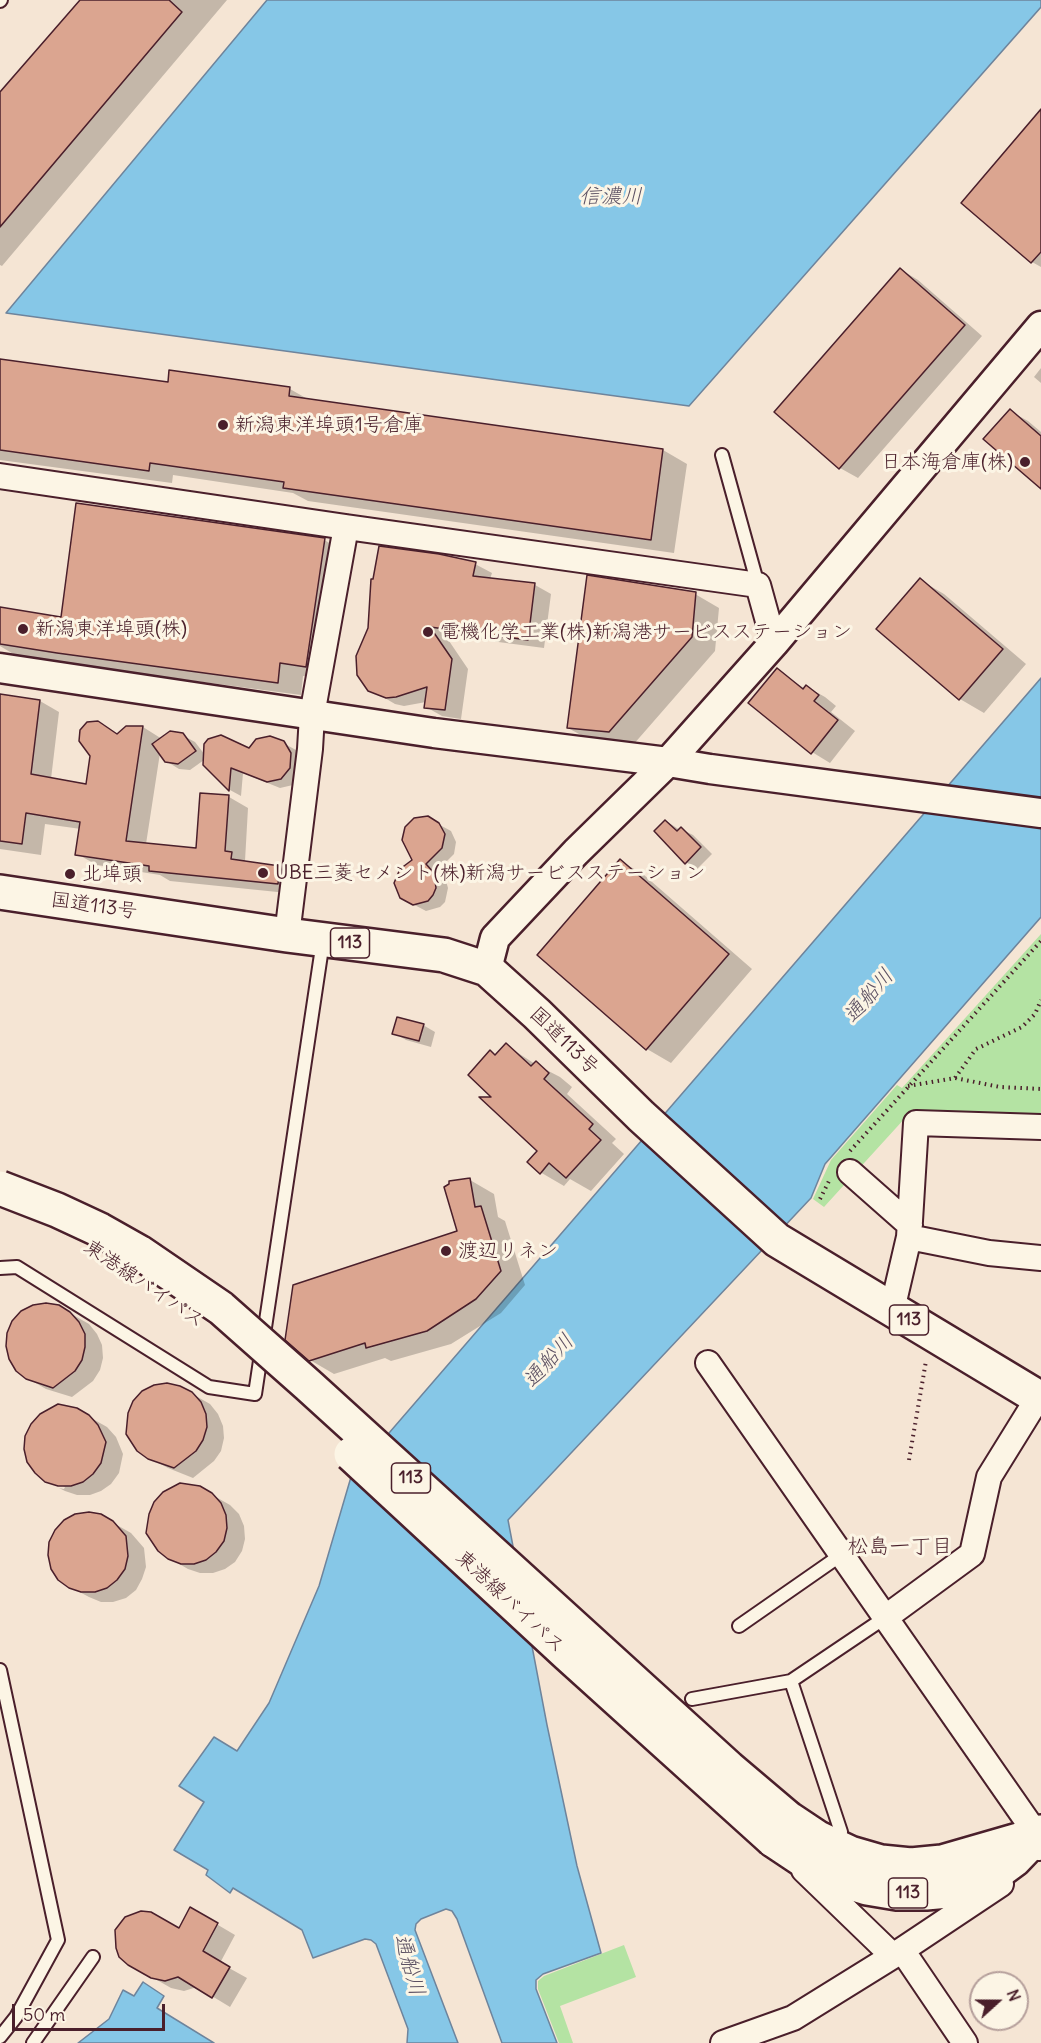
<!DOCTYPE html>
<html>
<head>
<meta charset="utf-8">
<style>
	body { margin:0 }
	#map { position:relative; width:1041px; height:2043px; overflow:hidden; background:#f5e5d4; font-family:Delius,sans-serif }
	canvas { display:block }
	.north { position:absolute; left:969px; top:1971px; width:60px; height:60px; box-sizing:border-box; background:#fcf5e5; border:2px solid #b59f9b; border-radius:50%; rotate:69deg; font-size:16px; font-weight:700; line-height:24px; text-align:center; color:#4a1f2b }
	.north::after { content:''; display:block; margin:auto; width:21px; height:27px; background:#4a1f2b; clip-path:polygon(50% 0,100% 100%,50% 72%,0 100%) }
	.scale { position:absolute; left:12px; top:2004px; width:153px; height:27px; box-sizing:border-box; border:3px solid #4a1f2b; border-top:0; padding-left:8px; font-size:18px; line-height:21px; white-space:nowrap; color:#4a1f2b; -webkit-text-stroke:4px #fcf5e5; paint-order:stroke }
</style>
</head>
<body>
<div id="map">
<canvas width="1041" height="2043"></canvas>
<div class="north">N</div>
<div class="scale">50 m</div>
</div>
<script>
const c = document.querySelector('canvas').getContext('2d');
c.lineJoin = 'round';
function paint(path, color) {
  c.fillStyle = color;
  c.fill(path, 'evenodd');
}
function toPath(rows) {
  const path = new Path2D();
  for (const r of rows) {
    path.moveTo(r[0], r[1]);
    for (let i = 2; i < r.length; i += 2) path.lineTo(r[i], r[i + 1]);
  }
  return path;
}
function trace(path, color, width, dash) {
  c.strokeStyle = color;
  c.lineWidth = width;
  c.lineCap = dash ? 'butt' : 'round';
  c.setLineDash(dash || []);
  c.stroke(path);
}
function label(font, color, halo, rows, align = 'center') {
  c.font = font + ' Delius,"Klee One",sans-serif';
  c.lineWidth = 6;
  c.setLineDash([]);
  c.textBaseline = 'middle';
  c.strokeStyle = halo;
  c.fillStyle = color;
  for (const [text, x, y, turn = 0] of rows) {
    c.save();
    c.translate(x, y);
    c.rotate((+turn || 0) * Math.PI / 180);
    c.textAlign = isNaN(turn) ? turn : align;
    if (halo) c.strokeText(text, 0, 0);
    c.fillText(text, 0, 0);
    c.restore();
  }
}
paint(toPath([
	[1041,934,1041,1118,919,1112,906,1117,824,1207,813,1199,831,1160,897,1085,902,1088],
	[624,1945,636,1977,560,2006,573,2043,559,2043,538,1989,538,1981,544,1976]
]), '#b4e3a3');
const water = toPath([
	[267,0,1041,0,1041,7,689,406,6,313,267,0],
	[1041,678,1041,917,825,1164,811,1198,508,1520,547,1725,577,1866,601,1953,543,1974,536,1980,536,1989,557,2043,502,2043,457,1919,452,1911,446,1909,421,1919,416,1924,415,1930,458,2043,407,2043,408,2029,376,1944,371,1940,365,1939,313,1958,302,1930,233,1888,230,1893,206,1875,208,1870,174,1850,204,1802,179,1786,214,1737,237,1751,269,1703,319,1586,351,1477,1041,678],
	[143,1982,164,1996,157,2008,214,2043,78,2043,109,2019,123,1990,134,1996,143,1982]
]);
paint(water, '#86c7e7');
trace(water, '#6e849c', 1.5);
paint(toPath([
	[83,0,227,0,2,266,0,265,0,94],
	[1041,111,1041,267,1032,262,963,202],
	[900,269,918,280,982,336,858,478,840,468],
	[0,360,169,383,171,372,290,389,311,401,663,450,687,464,674,553,308,501,293,493,173,475,172,483,0,460],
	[1041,368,1041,383,1034,377],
	[1010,411,1028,421,1041,432,1041,482],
	[324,540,348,553,330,679,303,676,301,695,82,666,15,655,0,646,0,609,63,618],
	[475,564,492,573,490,579,535,585,551,594,544,648,445,635,468,669,461,719,442,716,426,707,426,702,404,706,395,704,378,694],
	[920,580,944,594,1026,664,984,713,960,699,878,629],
	[695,594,719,608,715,651,633,745,592,741,568,728],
	[777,670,805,689,807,687,825,697,836,706,831,712,855,731,830,763,812,752],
	[0,696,40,701,59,712,51,779,87,786,98,723,119,735,143,727,162,739,182,735,195,742,205,755,249,750,283,743,296,750,303,761,302,775,293,785,280,788,243,773,241,796,230,790,204,765,204,760,190,770,179,769,166,761,160,753,146,844,197,850,229,797,248,808,245,861,279,867,299,878,297,894,170,881,160,875,97,865,77,854,81,829,45,824,41,855,0,849],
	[666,821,680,830,681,829,693,835,712,854,697,869,686,862],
	[438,824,451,831,456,842,454,854,437,871,446,881,448,888,445,902,440,907,426,911,407,901,414,861],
	[621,861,644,875,752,969,671,1063,647,1049],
	[423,1025,435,1032,431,1047,406,1040,394,1033],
	[506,1045,535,1064,560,1077,572,1087,567,1094,616,1139,612,1143,624,1154,591,1191,570,1179,564,1186,540,1172,539,1151,495,1098,491,1052,496,1056],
	[470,1180,494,1194,498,1217,505,1221,525,1285,501,1313,451,1344,391,1361,385,1358,334,1374,310,1360,459,1232],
	[59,1307,89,1324,97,1334,102,1345,103,1358,100,1370,93,1381,72,1397,46,1389,27,1378],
	[180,1387,210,1404,218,1414,223,1426,224,1438,221,1451,214,1461,193,1478,168,1468,149,1458],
	[77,1410,107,1427,116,1437,123,1454,119,1473,111,1484,101,1491,90,1495,77,1495,65,1491,59,1488,64,1489,65,1487,49,1481],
	[200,1488,230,1505,239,1514,244,1526,245,1539,242,1551,235,1562,225,1569,213,1573,200,1573,188,1569,169,1558],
	[101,1516,131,1533,144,1548,146,1567,142,1579,136,1590,126,1598,113,1602,101,1602,89,1597,70,1587],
	[191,1909,235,1935,220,1963,247,1978,230,2007,197,1987,184,1991,171,1988,129,1964,179,1930]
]), '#0003');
const building = toPath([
	[80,0,169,0,182,12,0,227,0,92,80,0],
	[1041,109,1041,252,1031,263,961,203,1041,109],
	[900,268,965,325,839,469,774,412,900,268],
	[0,359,168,382,169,370,290,387,289,396,663,449,651,540,283,488,284,482,150,463,149,471,0,450,0,359],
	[1010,409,1041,436,1041,489,983,439,1010,409],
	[76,503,325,538,306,667,280,663,278,683,57,653,0,644,0,607,61,617,76,503],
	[379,546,439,554,476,562,473,576,535,583,528,640,430,627,452,659,445,710,424,708,427,687,396,697,386,698,368,691,357,675,356,656,368,628,371,579,373,579,379,546],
	[587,575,696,592,692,637,609,732,567,728,587,575],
	[920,578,1003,649,959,700,876,629,920,578],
	[777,668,803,689,806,685,819,695,814,701,838,720,811,754,748,703,777,668],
	[0,694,40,700,31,774,86,784,90,756,79,741,80,730,87,722,98,721,117,734,126,726,143,726,126,841,196,848,200,793,229,795,225,851,232,852,231,859,280,866,278,884,149,871,149,866,75,855,80,822,26,813,22,844,0,841,0,694],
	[170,731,183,733,196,751,178,764,165,762,152,744,170,731],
	[221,735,249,748,256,739,270,736,284,741,291,753,290,768,281,779,267,782,231,768,229,791,203,765,204,744,208,739,221,735],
	[428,816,439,823,445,834,442,848,426,864,434,873,436,888,433,895,428,901,413,905,400,898,394,883,400,869,412,860,402,840,405,827,414,818,428,816],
	[665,820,677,831,681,827,701,847,685,864,654,831,665,820],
	[620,859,729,954,646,1050,537,955,620,859],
	[397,1017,424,1024,419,1041,392,1034,397,1017],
	[506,1043,531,1066,536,1061,549,1073,544,1079,593,1124,589,1129,601,1140,566,1178,549,1163,540,1174,527,1162,537,1151,479,1097,491,1097,468,1075,490,1050,495,1055,506,1043],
	[470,1178,475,1207,481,1206,501,1271,476,1299,427,1331,366,1348,365,1343,309,1361,285,1340,293,1285,457,1231,444,1187,449,1184,449,1181,470,1178],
	[46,1303,59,1305,70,1312,79,1322,85,1334,85,1347,82,1360,75,1371,53,1388,26,1379,16,1371,9,1359,6,1346,7,1333,12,1321,21,1311,33,1305,46,1303],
	[167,1383,180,1386,192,1392,201,1402,206,1414,207,1427,203,1440,196,1451,174,1468,148,1459,137,1451,126,1434,128,1413,133,1401,142,1391,154,1385,167,1383],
	[58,1404,77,1408,89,1415,98,1425,106,1442,101,1463,93,1474,83,1482,71,1486,58,1486,45,1482,35,1473,27,1462,24,1449,25,1436,31,1424,40,1414,58,1404],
	[180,1483,200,1486,212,1493,221,1503,226,1515,227,1528,224,1541,216,1552,206,1560,194,1564,181,1564,168,1559,158,1551,146,1533,149,1514,154,1502,163,1492,180,1483],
	[89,1512,101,1514,113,1521,126,1536,128,1556,125,1569,117,1580,107,1588,95,1592,81,1592,69,1588,58,1580,51,1569,48,1555,49,1542,55,1530,64,1520,75,1514,89,1512],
	[190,1907,218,1923,203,1951,230,1967,212,1998,178,1977,165,1981,151,1978,128,1965,119,1957,116,1948,115,1930,125,1917,141,1911,151,1912,179,1928,190,1907]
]);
paint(building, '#dba590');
trace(building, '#4a1f2b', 1.5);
const service = toPath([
	[0,1,1,0],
	[722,455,758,585],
	[0,1268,17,1267,209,1387,255,1394,323,941],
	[739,1626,841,1555],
	[0,1670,58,1940,16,2017,0,2037],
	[692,1699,791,1681],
	[841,1832,791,1681,886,1617],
	[33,2043,93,1957]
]);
const minor = toPath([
	[0,476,346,527,758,585,774,643],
	[287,935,310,749,312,715,346,527],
	[850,1172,910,1225],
	[909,1237,989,1253,1041,1258],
	[892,1310,909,1237,916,1123,1041,1127],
	[708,1363,1037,1835,1038,1848],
	[886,1617,972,1554,989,1477,1041,1393],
	[804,1870,893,1956],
	[902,1950,965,2043],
	[723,2043,793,2018,893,1956,1001,1884]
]);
const tertiary = toPath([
	[0,668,434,733,668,762,710,769,1041,813],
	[487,969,495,938,576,852,668,762,774,643,1041,326]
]);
const trunk = toPath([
	[0,892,287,935,444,955,487,969,537,1014,641,1116,777,1240,1041,1399],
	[788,1818,818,1838,850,1853,881,1862,911,1865,942,1862,1032,1836],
	[773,1840,803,1860,835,1878,867,1888,897,1893,926,1893,948,1891,971,1885,995,1874,1014,1860,1041,1832]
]);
trace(service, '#4a1f2b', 16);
trace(minor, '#4a1f2b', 28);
trace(tertiary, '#4a1f2b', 33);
trace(trunk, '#4a1f2b', 38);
trace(toPath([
	[955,1078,976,1049,1022,1027,1035,1014,1041,1000],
	[908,1086,955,1078,1000,1087,1041,1089],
	[850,1151,1041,941],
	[820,1199,830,1179],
	[909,1460,926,1361]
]), '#4a1f2b', 4, [1.5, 4.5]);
trace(service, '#fcf5e5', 12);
trace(minor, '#fcf5e5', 24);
trace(tertiary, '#fcf5e5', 28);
trace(trunk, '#fcf5e5', 33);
const trunkBridge = toPath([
	[0,1188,57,1210,100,1230,139,1252,221,1308,308,1385,729,1768,788,1818],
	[351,1454,567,1654,773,1840]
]);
trace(trunkBridge, '#4a1f2b', 38, []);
trace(trunkBridge, '#fcf5e5', 33);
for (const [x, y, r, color] of [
	[223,425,6,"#4a1f2b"],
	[1025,462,6,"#4a1f2b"],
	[23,629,6,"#4a1f2b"],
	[428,632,6,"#4a1f2b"],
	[263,873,6,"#4a1f2b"],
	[70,874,6,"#4a1f2b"],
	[446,1251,6,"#4a1f2b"]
]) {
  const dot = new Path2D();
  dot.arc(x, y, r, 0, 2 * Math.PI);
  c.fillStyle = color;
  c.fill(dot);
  trace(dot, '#fcf5e5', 2);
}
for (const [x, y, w] of [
	[350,943,39],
	[909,1320,39],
	[411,1478,39],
	[908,1893,39]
]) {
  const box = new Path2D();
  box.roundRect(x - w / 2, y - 15, w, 30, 4.5);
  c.fillStyle = '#fcf5e5';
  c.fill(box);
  trace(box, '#4a1f2b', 1.5);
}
label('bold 18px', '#4a1f2b', null, [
	["113",350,943],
	["113",909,1320],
	["113",411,1478],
	["113",908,1893]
]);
label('20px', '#4a1f2b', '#fcf5e5', [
	["新潟東洋埠頭1号倉庫",235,425],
	["日本海倉庫(株)",1013,462,"right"],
	["新潟東洋埠頭(株)",35,629],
	["電機化学工業(株)新潟港サービスステーション",440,632],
	["UBE三菱セメント(株)新潟サービスステーション",275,873],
	["北埠頭",82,874],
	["渡辺リネン",458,1251]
], 'left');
label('20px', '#4a1f2b', '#fcf5e5', [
	["国道113号",94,906,8],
	["国道113号",564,1041,44],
	["東港線バイパス",144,1284,34],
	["東港線バイパス",510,1602,43]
]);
label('italic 21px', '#5c5163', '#fcf5e5', [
	["信濃川",611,197],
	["通船川",869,996,-49],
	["通船川",549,1361,-48],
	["通船川",409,1965,75]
]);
label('21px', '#4a1f2b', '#fcf5e5', [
	["松島一丁目",900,1547]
]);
</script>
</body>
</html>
